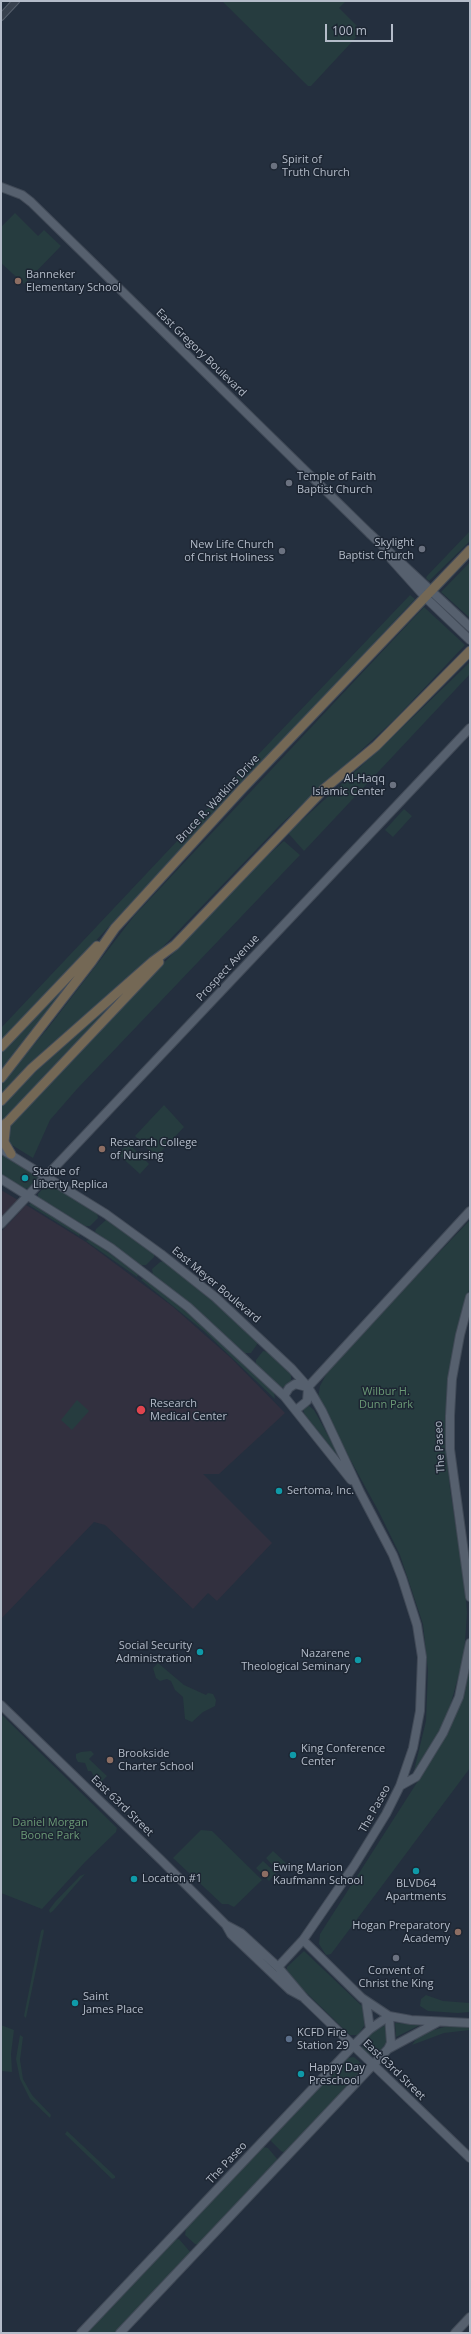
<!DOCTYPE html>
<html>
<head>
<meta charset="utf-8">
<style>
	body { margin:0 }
	#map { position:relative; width:471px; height:2334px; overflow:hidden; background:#242f3e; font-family:"Open Sans",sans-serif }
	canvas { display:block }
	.frame { position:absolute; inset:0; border:2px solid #b4bcc9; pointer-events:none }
	.scale { position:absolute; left:325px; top:24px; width:68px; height:18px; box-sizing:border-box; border:2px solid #b4bcc9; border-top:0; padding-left:5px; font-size:12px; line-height:14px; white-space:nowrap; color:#b4bcc9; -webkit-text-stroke:3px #1d2633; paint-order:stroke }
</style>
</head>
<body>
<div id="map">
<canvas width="471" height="2334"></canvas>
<div class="frame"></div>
<div class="scale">100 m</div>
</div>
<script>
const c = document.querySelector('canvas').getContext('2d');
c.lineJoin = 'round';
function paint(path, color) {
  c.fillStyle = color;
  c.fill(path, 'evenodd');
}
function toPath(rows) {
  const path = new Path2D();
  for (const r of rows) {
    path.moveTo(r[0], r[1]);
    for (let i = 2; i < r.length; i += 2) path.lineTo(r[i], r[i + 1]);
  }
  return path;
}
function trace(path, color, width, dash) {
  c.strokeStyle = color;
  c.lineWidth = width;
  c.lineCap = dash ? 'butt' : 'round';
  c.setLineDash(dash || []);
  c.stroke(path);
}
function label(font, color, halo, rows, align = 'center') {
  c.font = font + ' "Open Sans",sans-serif';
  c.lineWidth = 3;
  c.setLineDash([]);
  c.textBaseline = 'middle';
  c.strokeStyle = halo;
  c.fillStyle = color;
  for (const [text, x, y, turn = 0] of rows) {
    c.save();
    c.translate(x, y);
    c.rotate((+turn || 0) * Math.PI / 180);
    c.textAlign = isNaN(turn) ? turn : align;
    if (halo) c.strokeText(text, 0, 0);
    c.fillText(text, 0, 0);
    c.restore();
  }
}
paint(toPath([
	[1,1190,18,1200,1,1218],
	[26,1205,86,1242,172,1306,231,1358,285,1413,219,1474,203,1474,272,1543,217,1601,208,1593,193,1609,105,1525,94,1522,1,1619,1,1232]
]), '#32303f');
paint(toPath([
	[222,1,346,1,339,8,362,31,311,86,308,86],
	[15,213,38,236,44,230,61,246,24,284,1,263,1,227],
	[470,531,470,541,429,581,426,578,427,576],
	[470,562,470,618,441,592],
	[410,595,415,599,259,766,239,784,235,783,234,780],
	[424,607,465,645,394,720,280,825,157,953,51,1045,1,1093,1,1084,48,1028,134,916],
	[470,662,470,674,304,851,288,833,382,747],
	[228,787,231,787,234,793,1,1042,1,1028],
	[404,809,412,816,393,837,385,830],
	[284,841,300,855,77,1089,50,1120,33,1158,7,1142,10,1125,259,863],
	[87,962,13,1056,1,1070,1,1051],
	[123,994,1,1125,1,1105,71,1038],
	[164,1105,184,1127,156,1157,135,1136],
	[128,1143,149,1164,140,1174,118,1154],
	[1,1153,37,1176,37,1180,30,1188,24,1189,1,1175],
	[51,1184,97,1213,98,1218,90,1226,85,1226,38,1197,38,1194,46,1185],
	[31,1203,33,1203,81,1233,79,1236,29,1205],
	[107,1219,154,1253,154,1257,146,1265,140,1265,95,1232,96,1229],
	[470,1220,470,1287,464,1305,447,1383,446,1444,450,1489,465,1586,467,1613,464,1656,449,1710,436,1738,413,1775,426,1721,428,1671,423,1624,400,1555,379,1512,321,1406,318,1398,320,1386,330,1367],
	[90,1239,138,1274,137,1277,86,1241],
	[164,1261,238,1322,258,1343,251,1353,245,1353,153,1274,152,1269,160,1262],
	[144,1278,203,1325,260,1378,274,1392,275,1399,205,1332,141,1280],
	[263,1351,269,1352,291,1375,291,1382,286,1387,280,1388,256,1364,256,1360],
	[77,1400,89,1411,72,1430,61,1420],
	[308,1405,314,1410,339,1455,338,1456,305,1416,303,1409],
	[158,1663,184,1685,206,1695,208,1693,213,1694,216,1700,215,1706,203,1712,192,1722,185,1719,183,1697,175,1690,171,1681,167,1679,160,1681,156,1678,153,1668],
	[470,1668,470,1768,331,1954,326,1955,319,1944,320,1934,441,1745,462,1699],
	[1,1714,117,1828,116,1832,85,1862,42,1909,1,1893],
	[91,1751,94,1754,89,1759,107,1776,101,1782,96,1780,91,1771,88,1771,85,1763,78,1762,76,1758,76,1754,81,1752],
	[201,1830,212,1831,262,1880,234,1907,228,1904,222,1904,173,1858],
	[273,1851,286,1863,278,1871,266,1858],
	[263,1861,276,1873,269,1881,256,1868],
	[85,1874,53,1911,50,1913,49,1910,55,1902,80,1876],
	[43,1929,44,1931,26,2018,24,2016,41,1931],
	[304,1951,363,2007,366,2023,358,2035,350,2035,287,1974,287,1967],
	[426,1995,443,2001,470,2003,470,2012,458,2013,428,2011,420,2006,421,1999],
	[395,2023,418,2024,420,2025,396,2037],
	[1,2025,14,2030,11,2054,12,2072,1,2071],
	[470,2025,470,2030,444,2033,412,2045,419,2035,430,2031,448,2026],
	[384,2026,386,2026,386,2043,376,2056,372,2056,362,2048,362,2044,373,2032],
	[20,2035,23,2037,20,2060,23,2079,32,2095,51,2115,50,2118,30,2099,20,2079,16,2059],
	[354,2057,362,2064,359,2075,285,2153,281,2151,271,2141,272,2137,347,2058],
	[67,2131,115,2176,115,2178,112,2179,65,2134],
	[263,2147,268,2148,278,2160,199,2245,195,2244,185,2235,186,2228],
	[179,2239,191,2253,116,2333,87,2333,174,2240]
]), '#263c3f');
const minor = toPath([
	[1,17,16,1]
]);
const major = toPath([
	[1,187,22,195,31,202,369,533,470,627],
	[391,559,426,598,470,640],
	[1,1149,106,1214,161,1254,215,1297,292,1369,308,1387,322,1411,360,1492,393,1555,402,1578,417,1625,422,1657,420,1711,413,1748,400,1786,386,1814,354,1866,303,1940,278,1967],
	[1,1179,111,1248,188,1307,284,1396,351,1480],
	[1,1224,470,728],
	[470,1297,460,1335,452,1379,450,1416,450,1449,470,1597],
	[308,1387,470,1211],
	[284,1396,289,1388,295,1384,307,1387],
	[296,1410,307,1401,308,1388],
	[1,1705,161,1860,226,1925,231,1934,290,1990,303,1997],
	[400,1786,416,1777,443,1733,459,1697,470,1643],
	[226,1925,241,1933,278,1967,305,1999,470,2158],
	[303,1940,362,1998,389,2016,411,2020,470,2023],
	[366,2001,370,2029],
	[388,2049,438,2022],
	[81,2333,353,2046,370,2029,389,2016],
	[120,2333,388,2049,391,2043,389,2016],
	[455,2333,470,2317]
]);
const highway = toPath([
	[1,1047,97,946],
	[1,1078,92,961,115,928,241,790,470,550],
	[1,1101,32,1068,152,962,175,945,324,789,376,746,470,651],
	[6,1123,4,1142,11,1154],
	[1,1129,159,962]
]);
trace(minor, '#565f6c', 8);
trace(major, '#414a57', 10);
trace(highway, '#434c59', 11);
trace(minor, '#38414e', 6);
trace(major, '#56606e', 8);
trace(highway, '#746855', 9);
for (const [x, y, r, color] of [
	[274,166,4,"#6b7280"],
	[18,281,4,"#8d6e63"],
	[289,483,4,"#6b7280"],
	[422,549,4,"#6b7280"],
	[282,551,4,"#6b7280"],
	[393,785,4,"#6b7280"],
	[102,1149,4,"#8d6e63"],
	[25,1178,4,"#0f9aa8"],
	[141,1410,5,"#e0444e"],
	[279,1491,4,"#0f9aa8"],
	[200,1652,4,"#0f9aa8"],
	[358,1660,4,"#0f9aa8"],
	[293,1755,4,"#0f9aa8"],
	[110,1760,4,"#8d6e63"],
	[416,1871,4,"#0f9aa8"],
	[265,1874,4,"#8d6e63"],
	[134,1879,4,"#0f9aa8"],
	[458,1932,4,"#8d6e63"],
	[396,1958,4,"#6b7280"],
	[75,2003,4,"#0f9aa8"],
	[289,2039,4,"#5c6f8a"],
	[301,2074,4,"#0f9aa8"]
]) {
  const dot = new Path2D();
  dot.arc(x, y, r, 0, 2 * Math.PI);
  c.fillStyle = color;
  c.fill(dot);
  trace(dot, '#1d2633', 1.5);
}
label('11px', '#b4bcc9', '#1d2633', [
	["Spirit of",282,160],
	["Truth Church",282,173],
	["Banneker",26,275],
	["Elementary School",26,288],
	["Temple of Faith",297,477],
	["Baptist Church",297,490],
	["Skylight",414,543,"right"],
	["Baptist Church",414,556,"right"],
	["New Life Church",274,545,"right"],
	["of Christ Holiness",274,558,"right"],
	["Al-Haqq",385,779,"right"],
	["Islamic Center",385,792,"right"],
	["Research College",110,1143],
	["of Nursing",110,1156],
	["Statue of",33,1172],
	["Liberty Replica",33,1185],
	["Research",150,1404],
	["Medical Center",150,1417],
	["Sertoma, Inc.",287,1491],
	["Social Security",192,1646,"right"],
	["Administration",192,1659,"right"],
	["Nazarene",350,1654,"right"],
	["Theological Seminary",350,1667,"right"],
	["King Conference",301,1749],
	["Center",301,1762],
	["Brookside",118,1754],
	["Charter School",118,1767],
	["Ewing Marion",273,1868],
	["Kaufmann School",273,1881],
	["Location #1",142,1879],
	["BLVD64",416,1884,"center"],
	["Apartments",416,1897,"center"],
	["Hogan Preparatory",450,1926,"right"],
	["Academy",450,1939,"right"],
	["Convent of",396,1971,"center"],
	["Christ the King",396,1984,"center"],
	["Saint",83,1997],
	["James Place",83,2010],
	["KCFD Fire",297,2033],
	["Station 29",297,2046],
	["Happy Day",309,2068],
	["Preschool",309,2081]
], 'left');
label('11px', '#b4bcc9', '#1d2633', [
	["East Gregory Boulevard",201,353,44],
	["Bruce R. Watkins Drive",218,799,-47],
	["Prospect Avenue",228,968,-47],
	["East Meyer Boulevard",216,1285,40],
	["The Paseo",440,1447,-93],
	["East 63rd Street",122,1806,44],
	["The Paseo",375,1809,-61],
	["East 63rd Street",394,2070,44],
	["The Paseo",227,2163,-47]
]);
label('11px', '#6b9a76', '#1d2633', [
	["Wilbur H.",386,1392],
	["Dunn Park",386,1405],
	["Daniel Morgan",50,1823],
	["Boone Park",50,1836]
]);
</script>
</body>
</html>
